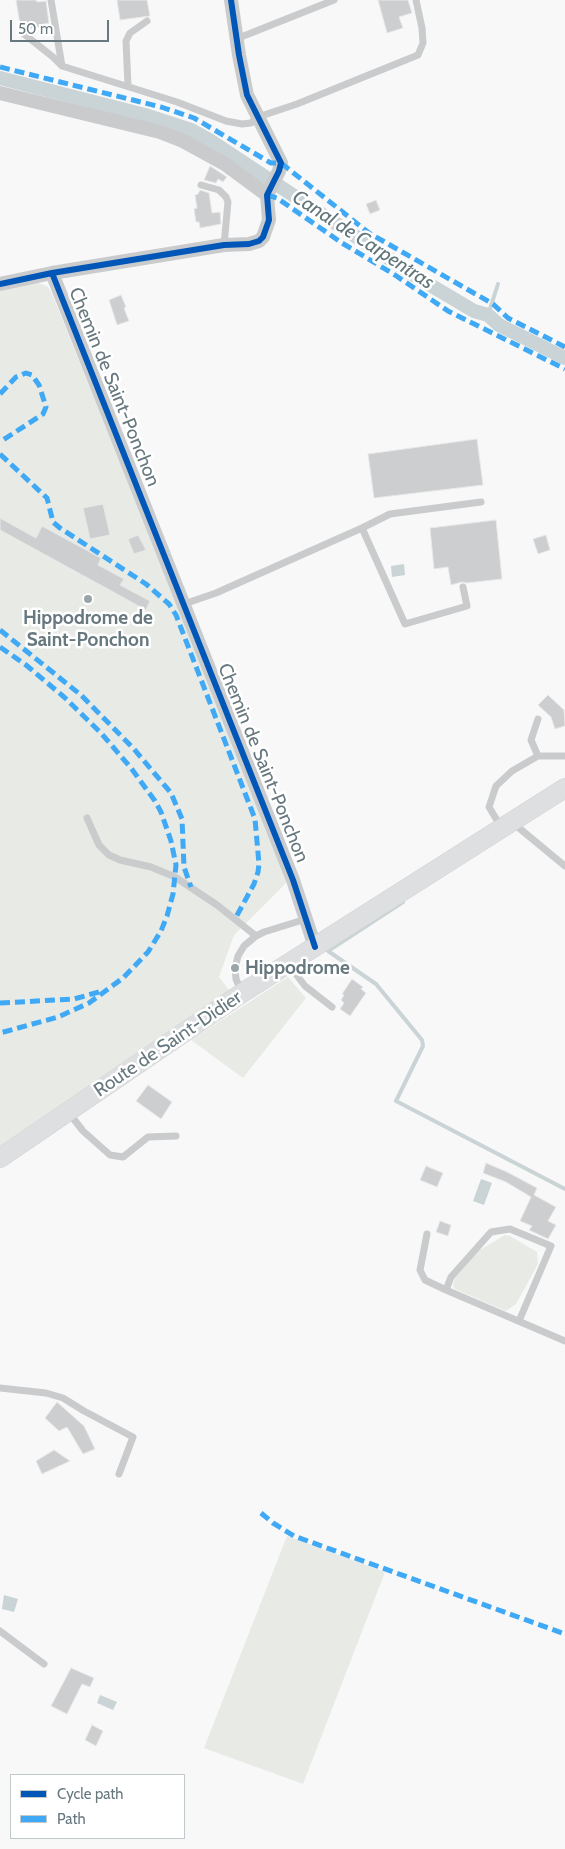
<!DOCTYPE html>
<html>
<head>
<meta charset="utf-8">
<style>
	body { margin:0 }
	#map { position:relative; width:565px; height:1849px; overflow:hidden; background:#f8f8f8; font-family:Cabin,sans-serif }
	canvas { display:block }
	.legend { position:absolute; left:10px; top:1774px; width:175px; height:65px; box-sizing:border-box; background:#fff; border:1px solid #c2c9cc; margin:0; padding:6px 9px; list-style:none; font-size:15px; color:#67787f }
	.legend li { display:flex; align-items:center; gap:10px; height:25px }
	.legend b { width:25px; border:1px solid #c2c9cc }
	.scale { position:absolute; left:10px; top:20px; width:99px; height:22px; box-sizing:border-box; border:2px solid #67787f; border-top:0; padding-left:6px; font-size:15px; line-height:18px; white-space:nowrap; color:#67787f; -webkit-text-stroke:4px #fff; paint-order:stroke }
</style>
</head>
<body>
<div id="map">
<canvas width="565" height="1849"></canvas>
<ul class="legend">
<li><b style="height:6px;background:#0057b8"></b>Cycle path</li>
<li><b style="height:6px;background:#3fa9f5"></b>Path</li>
</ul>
<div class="scale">50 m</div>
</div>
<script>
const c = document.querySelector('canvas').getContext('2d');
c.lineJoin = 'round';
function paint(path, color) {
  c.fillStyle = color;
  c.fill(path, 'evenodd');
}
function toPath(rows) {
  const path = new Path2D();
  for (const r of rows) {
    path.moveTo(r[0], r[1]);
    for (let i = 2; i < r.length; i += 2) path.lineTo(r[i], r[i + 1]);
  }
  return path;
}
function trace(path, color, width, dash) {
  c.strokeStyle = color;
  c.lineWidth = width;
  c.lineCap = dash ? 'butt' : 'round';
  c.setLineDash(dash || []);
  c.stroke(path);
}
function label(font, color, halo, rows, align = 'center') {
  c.font = font + ' Cabin,sans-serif';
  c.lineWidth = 5;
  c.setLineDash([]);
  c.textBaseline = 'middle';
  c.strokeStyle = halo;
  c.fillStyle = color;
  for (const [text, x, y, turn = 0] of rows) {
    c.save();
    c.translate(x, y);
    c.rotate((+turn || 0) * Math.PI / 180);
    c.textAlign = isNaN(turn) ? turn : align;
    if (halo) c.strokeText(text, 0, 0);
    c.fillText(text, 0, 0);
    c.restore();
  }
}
paint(toPath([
	[31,281,39,283,48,287,52,294,289,880,234,935,219,977,229,990,0,1147,0,291],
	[288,977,306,998,243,1078,191,1040],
	[505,1235,510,1236,537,1252,538,1264,516,1304,506,1311,455,1289,453,1286,455,1278,478,1251],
	[287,1536,385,1572,303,1784,204,1748]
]), '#e8eae6');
paint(toPath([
	[404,564,405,575,392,577,391,566],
	[481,1179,492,1183,484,1205,473,1201],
	[4,1595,18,1599,14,1612,2,1609],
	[100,1695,117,1702,113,1710,97,1703]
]), '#cad3d5');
trace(toPath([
	[488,315,498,284],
	[403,902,328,951,376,984,422,1040,423,1046,396,1101,565,1189]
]), '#cad3d5', 4);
trace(toPath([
	[0,78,145,115,191,130,211,141,420,279,474,311,488,315,499,325,565,358]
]), '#cad3d5', 14);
const building = toPath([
	[16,0,36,0,37,2,46,1,49,23,39,25,40,27,21,30,16,0],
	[117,0,147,0,150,16,120,20,117,0],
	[378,0,408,0,412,13,399,17,403,28,387,33,378,0],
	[210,166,227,177,223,182,218,179,216,183,204,180,210,166],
	[200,190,209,193,212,213,220,212,221,224,200,228,199,222,196,222,194,209,197,208,195,195,198,194,200,190],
	[376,200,380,210,370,214,366,204,376,200],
	[121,295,126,307,124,308,129,321,117,325,109,300,121,295],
	[477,439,483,485,374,498,368,454,477,439],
	[103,504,110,535,90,539,83,508,103,504],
	[0,518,36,538,42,526,101,558,98,565,124,579,120,585,150,601,146,610,0,530,0,518],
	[496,520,502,579,467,583,462,582,451,585,448,567,434,569,430,528,496,520],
	[138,535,146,550,134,554,128,539,138,535],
	[546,535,550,550,538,554,533,539,546,535],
	[548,695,564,710,565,726,555,729,551,717,538,705,548,695],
	[352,979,363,987,361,989,366,993,350,1016,340,1009,344,1003,341,1000,344,995,342,994,352,979],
	[148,1085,172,1102,161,1119,136,1101,148,1085],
	[486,1163,507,1172,537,1188,534,1195,556,1207,548,1221,556,1225,548,1239,529,1230,532,1226,520,1221,531,1197,506,1182,483,1173,486,1163],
	[426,1166,443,1173,437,1187,420,1180,426,1166],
	[440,1221,451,1225,448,1236,436,1232,440,1221],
	[57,1402,84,1426,95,1449,83,1454,67,1427,59,1431,45,1418,57,1402],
	[54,1450,70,1461,42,1474,36,1461,54,1450],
	[71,1668,94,1678,90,1687,82,1684,67,1714,51,1706,71,1668],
	[92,1725,103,1731,96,1746,85,1740,92,1725]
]);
paint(building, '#cdcecf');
trace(building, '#e8e8e8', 1);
const secondary = toPath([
	[0,1158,242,993,565,788]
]);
trace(secondary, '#d3d4d5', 20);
trace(toPath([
	[51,0,62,66],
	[24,34,53,57,62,66,177,102,226,121,242,124,251,123,258,117,297,104,418,55,423,43,422,28,416,0],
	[236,39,334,0],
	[128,86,126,41,130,33,147,21],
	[201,185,219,190,226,197,228,202,224,245],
	[362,528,405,624,467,606,463,587],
	[184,604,216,593,362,528,390,514,481,502],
	[538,756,565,756],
	[87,818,99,845,109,855,120,860,151,867,175,877,217,905,256,936],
	[513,823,565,866],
	[501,827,489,807,496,786,512,771,538,756,531,740,538,719],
	[289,965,305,986,332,1007],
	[242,993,236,979,235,968,238,956,244,946,256,936,264,932,306,919],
	[69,1113,83,1131,110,1155,123,1157,148,1137,176,1136],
	[427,1234,420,1270,425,1280,446,1290],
	[519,1321,551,1246,510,1229,491,1232,451,1277,446,1290,565,1341],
	[0,1388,46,1393,63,1398,84,1411,133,1437,119,1474],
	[0,1631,44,1664]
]), '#c9cbcc', 7);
trace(toPath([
	[0,93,160,132,183,141,225,164,267,195],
	[52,273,293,880,315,947],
	[0,284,52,273,224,245,249,244,259,241,263,237,269,220,267,195,279,171,281,163,247,95,239,55,231,0]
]), '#c9cbcc', 14);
trace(secondary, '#dedfe0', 19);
trace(toPath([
	[0,67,161,107,194,118,271,163,281,163,369,233,493,304,508,318,565,347],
	[267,195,277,198,342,243,395,275,448,311,565,369],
	[0,394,16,377,26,373,32,375,39,385,46,407,43,414,0,442],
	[0,454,47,498,53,522,60,528,146,584,169,604,176,615,255,819,259,864,258,872,254,884,235,919],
	[0,630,81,695,134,749,171,793,182,819,184,867,191,887],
	[0,647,26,665,64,697,101,733,131,768,155,801,161,812,171,841,176,865,173,894,167,916,161,931,148,952,123,978,89,1003,58,1017,0,1033],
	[0,1003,74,999,99,992],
	[261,1513,273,1523,294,1536,565,1634]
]), '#3fa9f5', 5, [10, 5]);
trace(toPath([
	[52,273,293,880,315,947],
	[0,284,52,273,224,245,249,244,259,241,263,237,269,220,267,195,279,171,281,163,247,95,239,55,231,0]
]), '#0057b8', 6);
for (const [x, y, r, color] of [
	[88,599,5,"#9aa5a9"],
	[235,968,5,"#9aa5a9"]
]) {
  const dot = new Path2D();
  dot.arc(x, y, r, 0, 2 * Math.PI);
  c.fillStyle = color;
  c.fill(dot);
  trace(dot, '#fff', 2);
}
label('19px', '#67787f', '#fff', [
	["Chemin de Saint-Ponchon",114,387,68],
	["Chemin de Saint-Ponchon",263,763,68],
	["Route de Saint-Didier",168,1044,-34]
]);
label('bold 19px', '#67787f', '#fff', [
	["Hippodrome de",88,618],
	["Saint-Ponchon",88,640],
	["Hippodrome",245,968,"left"]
]);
label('italic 20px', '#627679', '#fff', [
	["Canal de Carpentras",363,240,33]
]);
</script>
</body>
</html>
